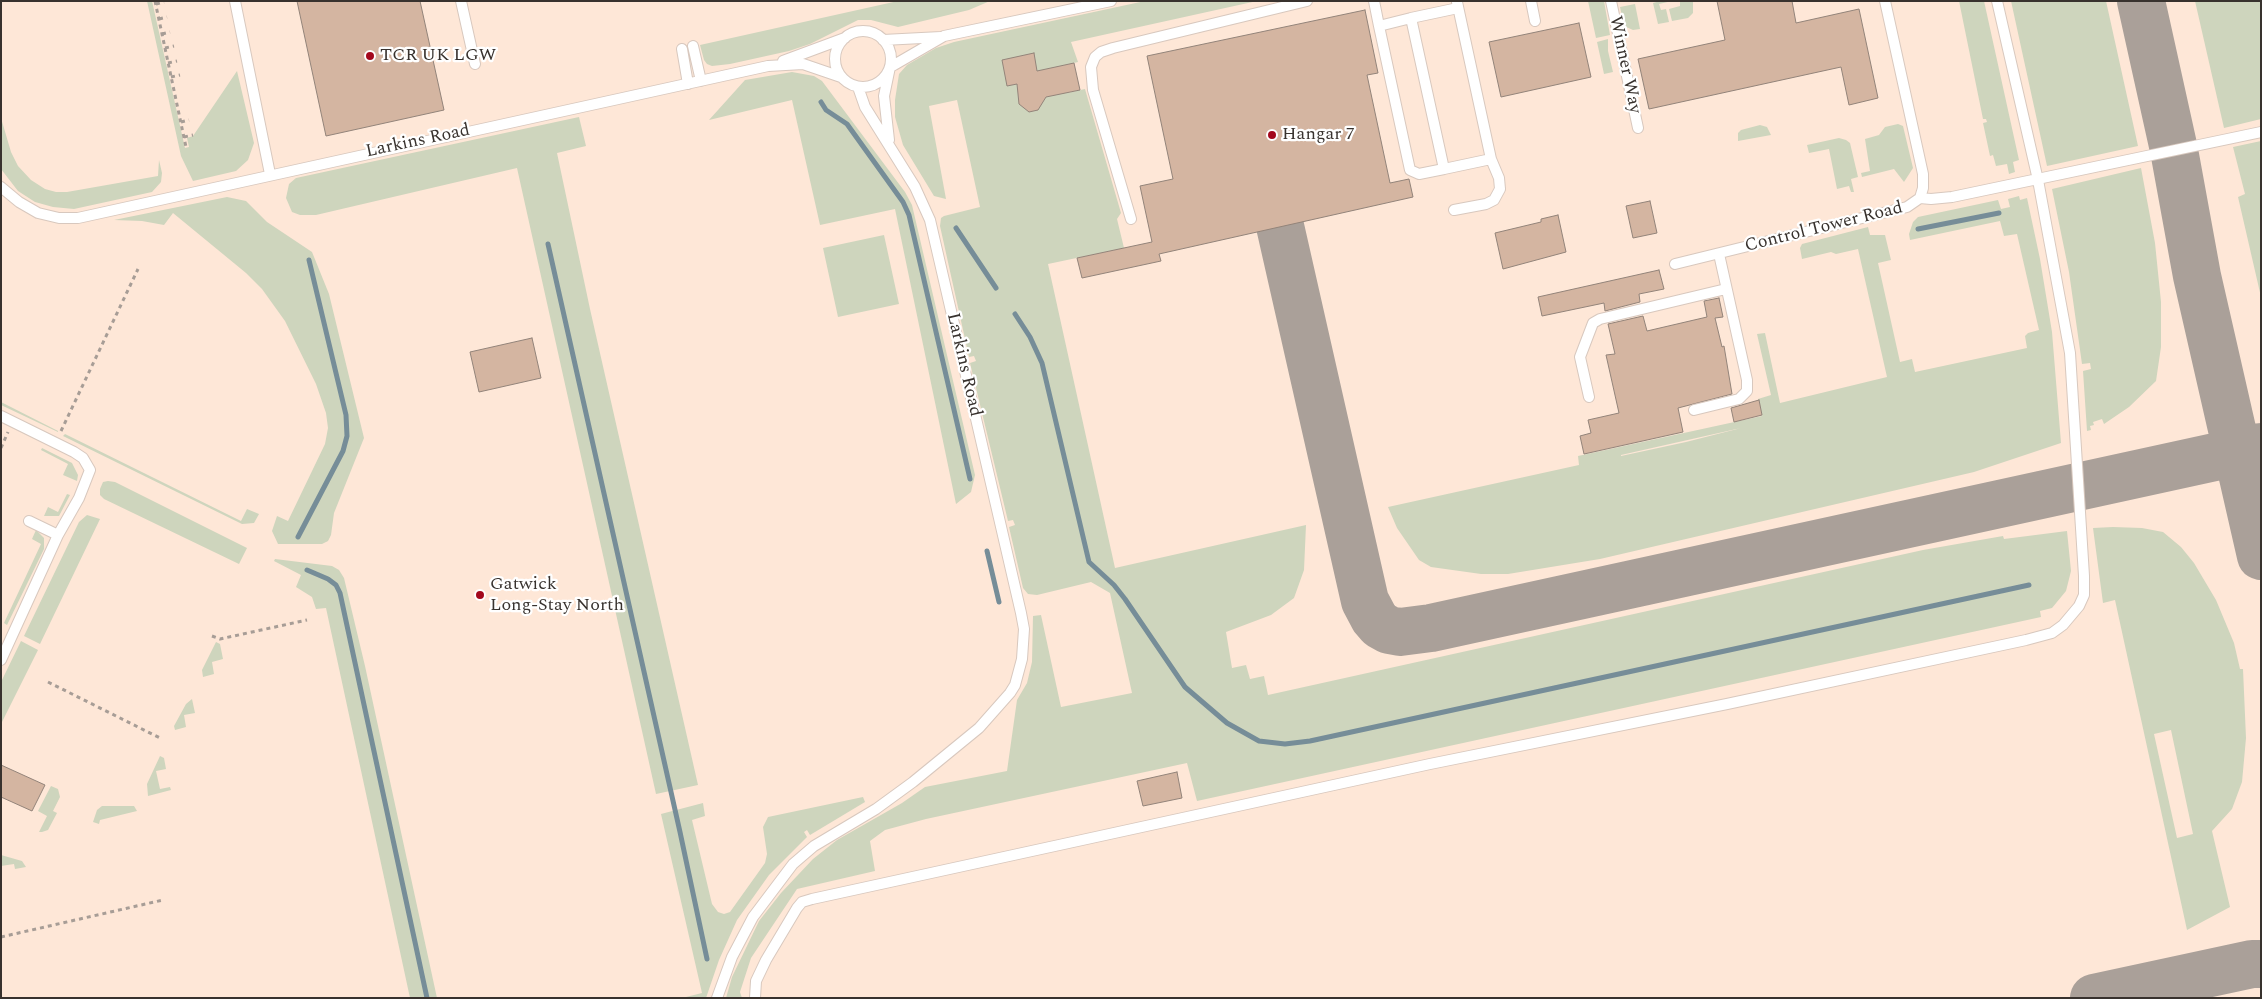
<!DOCTYPE html>
<html>
<head>
<meta charset="utf-8">
<style>
	body { margin:0 }
	#map { position:relative; width:2262px; height:999px; overflow:hidden; background:#fef1e8; font-family:Spectral,serif }
	canvas { display:block }
	.frame { position:absolute; inset:0; border:2px solid #38322e; pointer-events:none }
</style>
</head>
<body>
<div id="map">
<canvas width="2262" height="999"></canvas>
<div class="frame"></div>
</div>
<script>
const c = document.querySelector('canvas').getContext('2d');
c.lineJoin = 'round';
function paint(path, color) {
  c.fillStyle = color;
  c.fill(path, 'evenodd');
}
function toPath(rows) {
  const path = new Path2D();
  for (const r of rows) {
    if (r.length === 3) {
      path.moveTo(r[0] + r[2], r[1]);
      path.arc(r[0], r[1], r[2], 0, 2 * Math.PI);
      continue;
    }
    path.moveTo(r[0], r[1]);
    for (let i = 2; i < r.length; i += 2) path.lineTo(r[i], r[i + 1]);
  }
  return path;
}
function trace(path, color, width, dash) {
  c.strokeStyle = color;
  c.lineWidth = width;
  c.lineCap = dash ? 'butt' : 'round';
  c.setLineDash(dash || []);
  c.stroke(path);
}
function label(font, color, halo, rows, align = 'center') {
  c.font = font + ' Spectral,serif';
  c.lineWidth = 4.5;
  c.setLineDash([]);
  c.textBaseline = 'middle';
  c.strokeStyle = halo;
  c.fillStyle = color;
  for (const [text, x, y, turn = 0] of rows) {
    c.save();
    c.translate(x, y);
    c.rotate((+turn || 0) * Math.PI / 180);
    c.textAlign = isNaN(turn) ? turn : align;
    if (halo) c.strokeText(text, 0, 0);
    c.fillText(text, 0, 0);
    c.restore();
  }
}
paint(toPath([
	[1,1,2261,1,2261,998,1,998]
]), '#fee7d7');
paint(toPath([
	[147,1,152,1,185,148,189,147,187,138,193,136,237,71,254,143,248,160,236,171,193,181,181,156],
	[898,1,990,1,969,10,898,27,871,20,858,20,810,44,789,51,730,64,712,66,707,64,704,60,700,45],
	[1145,1,1257,1,1071,42,1078,62,1062,66,1067,93,1085,89,1121,213,1117,219,1124,248,1048,264,1115,568,1306,525,1304,570,1294,598,1271,615,1226,632,1232,668,1246,665,1250,679,1264,676,1268,695,1923,550,2003,536,2004,539,2067,531,2071,571,2066,591,2052,608,2040,611,2041,617,1197,801,1187,763,926,819,885,830,870,841,875,871,797,889,751,958,740,992,742,998,726,998,732,977,759,921,781,893,813,859,837,840,902,803,925,787,1007,771,1017,700,1027,683,1032,662,1033,616,1041,615,1061,707,1132,693,1110,593,1091,582,1037,595,1028,594,1023,588,1009,527,1015,525,1013,520,1008,521,970,363,976,361,974,356,969,357,940,226,941,218,944,216,980,207,957,100,929,106,946,199,934,196,903,145,895,117,895,100,899,74,907,65,936,48,954,42],
	[1588,1,1604,1,1610,35,1596,38],
	[1660,1,1672,1,1659,4,1661,10,1666,9,1669,22,1658,24,1653,3],
	[1680,1,1693,1,1693,13,1688,18,1672,21,1669,9,1680,6],
	[1959,1,1984,1,2019,160,2013,162,2015,172,2009,174,2007,164,1996,166,1993,155,1990,156,1983,123,1987,122,1986,119,1983,119],
	[2011,1,2106,1,2138,146,2047,166],
	[2195,1,2261,1,2261,119,2224,128],
	[1635,4,1640,29,1633,30,1624,26,1620,7],
	[1608,39,1608,51,1613,72,1604,74,1597,42],
	[792,72,814,76,822,81,905,192,912,205,975,475,971,492,956,504,895,209,820,225,792,100,709,120,745,80],
	[579,117,586,146,557,153,590,309,698,785,656,794,517,168,316,215,300,215,292,212,286,198,289,184,296,178],
	[1,118,11,152,18,166,31,180,45,189,56,192,67,192,158,176,159,160,162,173,161,182,152,192,74,209,53,207,35,202,18,191,1,169],
	[1898,124,1903,126,1913,168,1904,182,1894,169,1862,177,1861,173,1870,171,1865,139,1879,135,1885,127],
	[1760,125,1767,127,1771,135,1738,141,1738,133,1741,130],
	[1839,138,1846,140,1850,143,1858,177,1851,179,1854,192,1851,192,1849,186,1837,189,1829,149,1809,153,1807,145],
	[2261,141,2261,297,2238,197,2245,194,2233,147],
	[2141,168,2155,243,2161,302,2161,347,2156,381,2129,407,2104,424,2102,419,2093,422,2094,425,2090,426,2091,430,2087,431,2083,371,2091,369,2090,363,2082,364,2069,272,2052,189],
	[2019,196,2020,200,2027,198,2040,259,2052,332,2061,443,1974,472,1600,559,1508,574,1481,574,1431,567,1419,560,1397,528,1388,507,1579,465,1578,456,1762,416,1758,399,1771,395,1757,334,1765,333,1780,403,1887,377,1858,249,1836,254,1831,252,1802,259,1800,248,1802,244,1868,227,1870,235,1885,235,1891,260,1878,263,1900,362,1912,359,1915,372,2027,348,2025,336,2028,333,2039,330,2017,234,2004,236,2000,221,1910,240,1909,234,1913,222,1918,217,1998,200,2001,209,2010,207,2008,199],
	[1741,428,1686,442,1621,456,1621,455],
	[227,197,246,201,267,222,312,252,329,294,364,438,334,513,331,535,328,541,322,544,278,544,272,531,277,516,288,521,325,444,328,428,326,413,316,384,285,321,262,289,246,273,173,213,164,225,142,221,114,220],
	[884,235,899,304,838,317,823,248],
	[1,402,58,431,58,432,1,405],
	[65,434,241,521,247,509,259,514,254,523,242,524,63,436],
	[42,448,72,463,78,475,77,481,63,475,68,464,41,450],
	[108,481,115,482,247,548,239,564,104,499,100,495,100,489,103,482],
	[67,494,70,495,59,516,44,516,48,507,58,512],
	[87,515,100,519,40,644,24,636,79,522],
	[2113,527,2142,528,2163,532,2181,547,2194,563,2216,600,2234,643,2240,669,2243,669,2246,738,2242,782,2232,809,2212,831,2230,907,2187,930,2115,600,2103,603,2093,528],
	[2171,730,2193,834,2177,838,2154,734],
	[36,530,44,538,44,549,7,625,4,623,41,544,32,539],
	[275,559,332,566,339,570,344,578,365,666,437,998,410,998,326,608,316,609,312,597,296,587,301,575,274,561],
	[21,641,38,650,1,724,1,682],
	[216,642,220,644,223,659,212,662,214,674,203,677,202,670],
	[192,699,195,713,184,715,186,727,175,730,174,726,186,704],
	[160,756,164,758,166,769,156,771,160,789,170,787,171,790,148,796,147,784],
	[51,786,58,789,60,797,53,811,57,813,48,830,42,832,39,832,47,816,38,811],
	[863,797,865,802,810,835,807,830,804,832,807,837,769,875,737,920,719,960,706,998,682,998,702,993,661,814,703,803,705,816,692,820,712,904,718,912,724,914,730,912,765,863,767,854,763,827,768,817],
	[102,806,134,806,137,811,100,820,99,824,93,822,97,810],
	[1,855,22,861,26,867,15,869,14,864,1,866]
]), '#ced5bd');
trace(toPath([
	[821,102,826,110,847,124,903,202,909,215,970,479],
	[956,228,996,288],
	[1918,229,1999,213],
	[548,244,680,832,707,959],
	[1015,314,1030,337,1042,363,1089,562,1114,585,1125,599,1185,687,1227,723,1259,741,1285,744,1310,741,2029,585],
	[298,537,343,451,347,436,346,415,309,260],
	[987,551,999,602],
	[307,570,328,579,336,585,340,593,427,998]
]), '#768d98', 5);
trace(toPath([
	[2141,1,2174,150,2197,276,2261,556],
	[1280,226,1365,601,1374,618,1380,625,1389,630,1400,632,1431,628,2261,447],
	[2094,998,2252,964,2261,964]
]), '#aaa099', 48);
const building = toPath([
	[297,1,420,1,444,110,326,136,297,1],
	[1717,1,1792,1,1796,23,1859,9,1878,98,1849,105,1841,67,1649,109,1638,59,1725,40,1717,1],
	[1365,10,1378,73,1367,75,1390,183,1409,179,1413,197,1159,254,1161,261,1082,278,1077,258,1152,242,1140,186,1173,179,1147,56,1365,10],
	[1579,23,1591,77,1501,97,1489,42,1579,23],
	[1034,53,1037,71,1074,63,1080,90,1046,97,1038,110,1029,112,1019,104,1017,84,1007,86,1002,60,1034,53],
	[1650,201,1657,233,1633,238,1626,206,1650,201],
	[1558,215,1566,252,1503,269,1495,233,1541,222,1541,219,1558,215],
	[1659,270,1664,289,1639,294,1640,302,1605,311,1604,303,1542,316,1538,297,1659,270],
	[1719,298,1723,317,1715,318,1722,347,1724,346,1732,394,1678,408,1683,432,1584,454,1580,436,1591,433,1588,420,1619,413,1606,355,1615,354,1608,324,1643,316,1647,331,1707,317,1704,301,1719,298],
	[532,338,541,378,479,392,470,352,532,338],
	[1759,400,1762,415,1734,422,1731,408,1759,400],
	[1,765,45,785,32,811,1,797,1,765],
	[1177,772,1182,798,1143,806,1137,781,1177,772]
]);
paint(building, '#d4b5a1');
trace(building, '#93847a', 1);
const lane = toPath([
	[235,1,270,174],
	[461,1,475,64],
	[1374,1,1379,26,1411,18],
	[1531,1,1535,21],
	[1611,1,1638,128],
	[1458,8,1411,18,1444,169,1491,159],
	[1379,26,1410,170,1419,174,1444,169],
	[863,59,28],
	[883,40,941,37],
	[693,46,701,81],
	[682,49,688,84],
	[783,61,845,38],
	[889,140,884,96,890,67,894,65,944,36,1111,1],
	[1,187,19,202,38,213,59,218,78,218,768,66,803,64,841,77],
	[1920,198,1931,199,1952,197,2261,132],
	[1454,210,1486,204,1494,200,1500,189,1499,178,1491,159,1457,2],
	[1131,219,1093,90,1091,67,1095,57,1101,52,1113,48,1307,1],
	[1675,264,1907,207,1920,198,1923,188,1923,174,1885,1],
	[1589,397,1580,357,1593,323,1600,319,1726,289],
	[1694,410,1739,399,1747,391,1747,380,1719,254],
	[1,416,74,452,83,458,90,470,79,498,58,535,1,660],
	[29,521,58,535],
	[717,998,732,957,753,917,793,864,814,846,876,809,913,782,979,728,1010,693,1015,685,1022,659,1024,629,1021,613,930,220,915,187,865,107,858,87],
	[755,998,756,981,766,960,797,908,802,902,812,899,1430,764,1727,704,2026,640,2052,633,2063,625,2079,606,2084,595,2084,576,2070,353,2038,180,1997,1]
]);
trace(lane, '#d8c8be', 12);
trace(toPath([
	[155,1,186,147],
	[156,4,164,2],
	[159,19,167,17],
	[162,34,170,32],
	[165,48,174,46],
	[168,63,177,61],
	[171,77,180,75],
	[181,122,189,120],
	[184,137,193,135],
	[61,431,138,269],
	[1,448,8,432],
	[212,636,220,639,307,620],
	[48,682,162,739],
	[1,937,163,900]
]), '#a79d96', 3, [4, 4]);
trace(lane, '#fff', 10);
for (const [x, y, r, color] of [
	[370,56,5,"#a3081d"],
	[1272,135,5,"#a3081d"],
	[480,595,5,"#a3081d"]
]) {
  const dot = new Path2D();
  dot.arc(x, y, r, 0, 2 * Math.PI);
  c.fillStyle = color;
  c.fill(dot);
  trace(dot, '#fff', 2);
}
label('18px', '#38322e', '#fff', [
	["TCR UK LGW",380,56],
	["Hangar 7",1282,135],
	["Gatwick",490,585],
	["Long-Stay North",490,606]
], 'left');
label('18px', '#38322e', '#fff', [
	["Winner Way",1624,65,78],
	["Larkins Road",418,142,-12],
	["Control Tower Road",1824,228,-14],
	["Larkins Road",963,365,77]
]);
</script>
</body>
</html>
